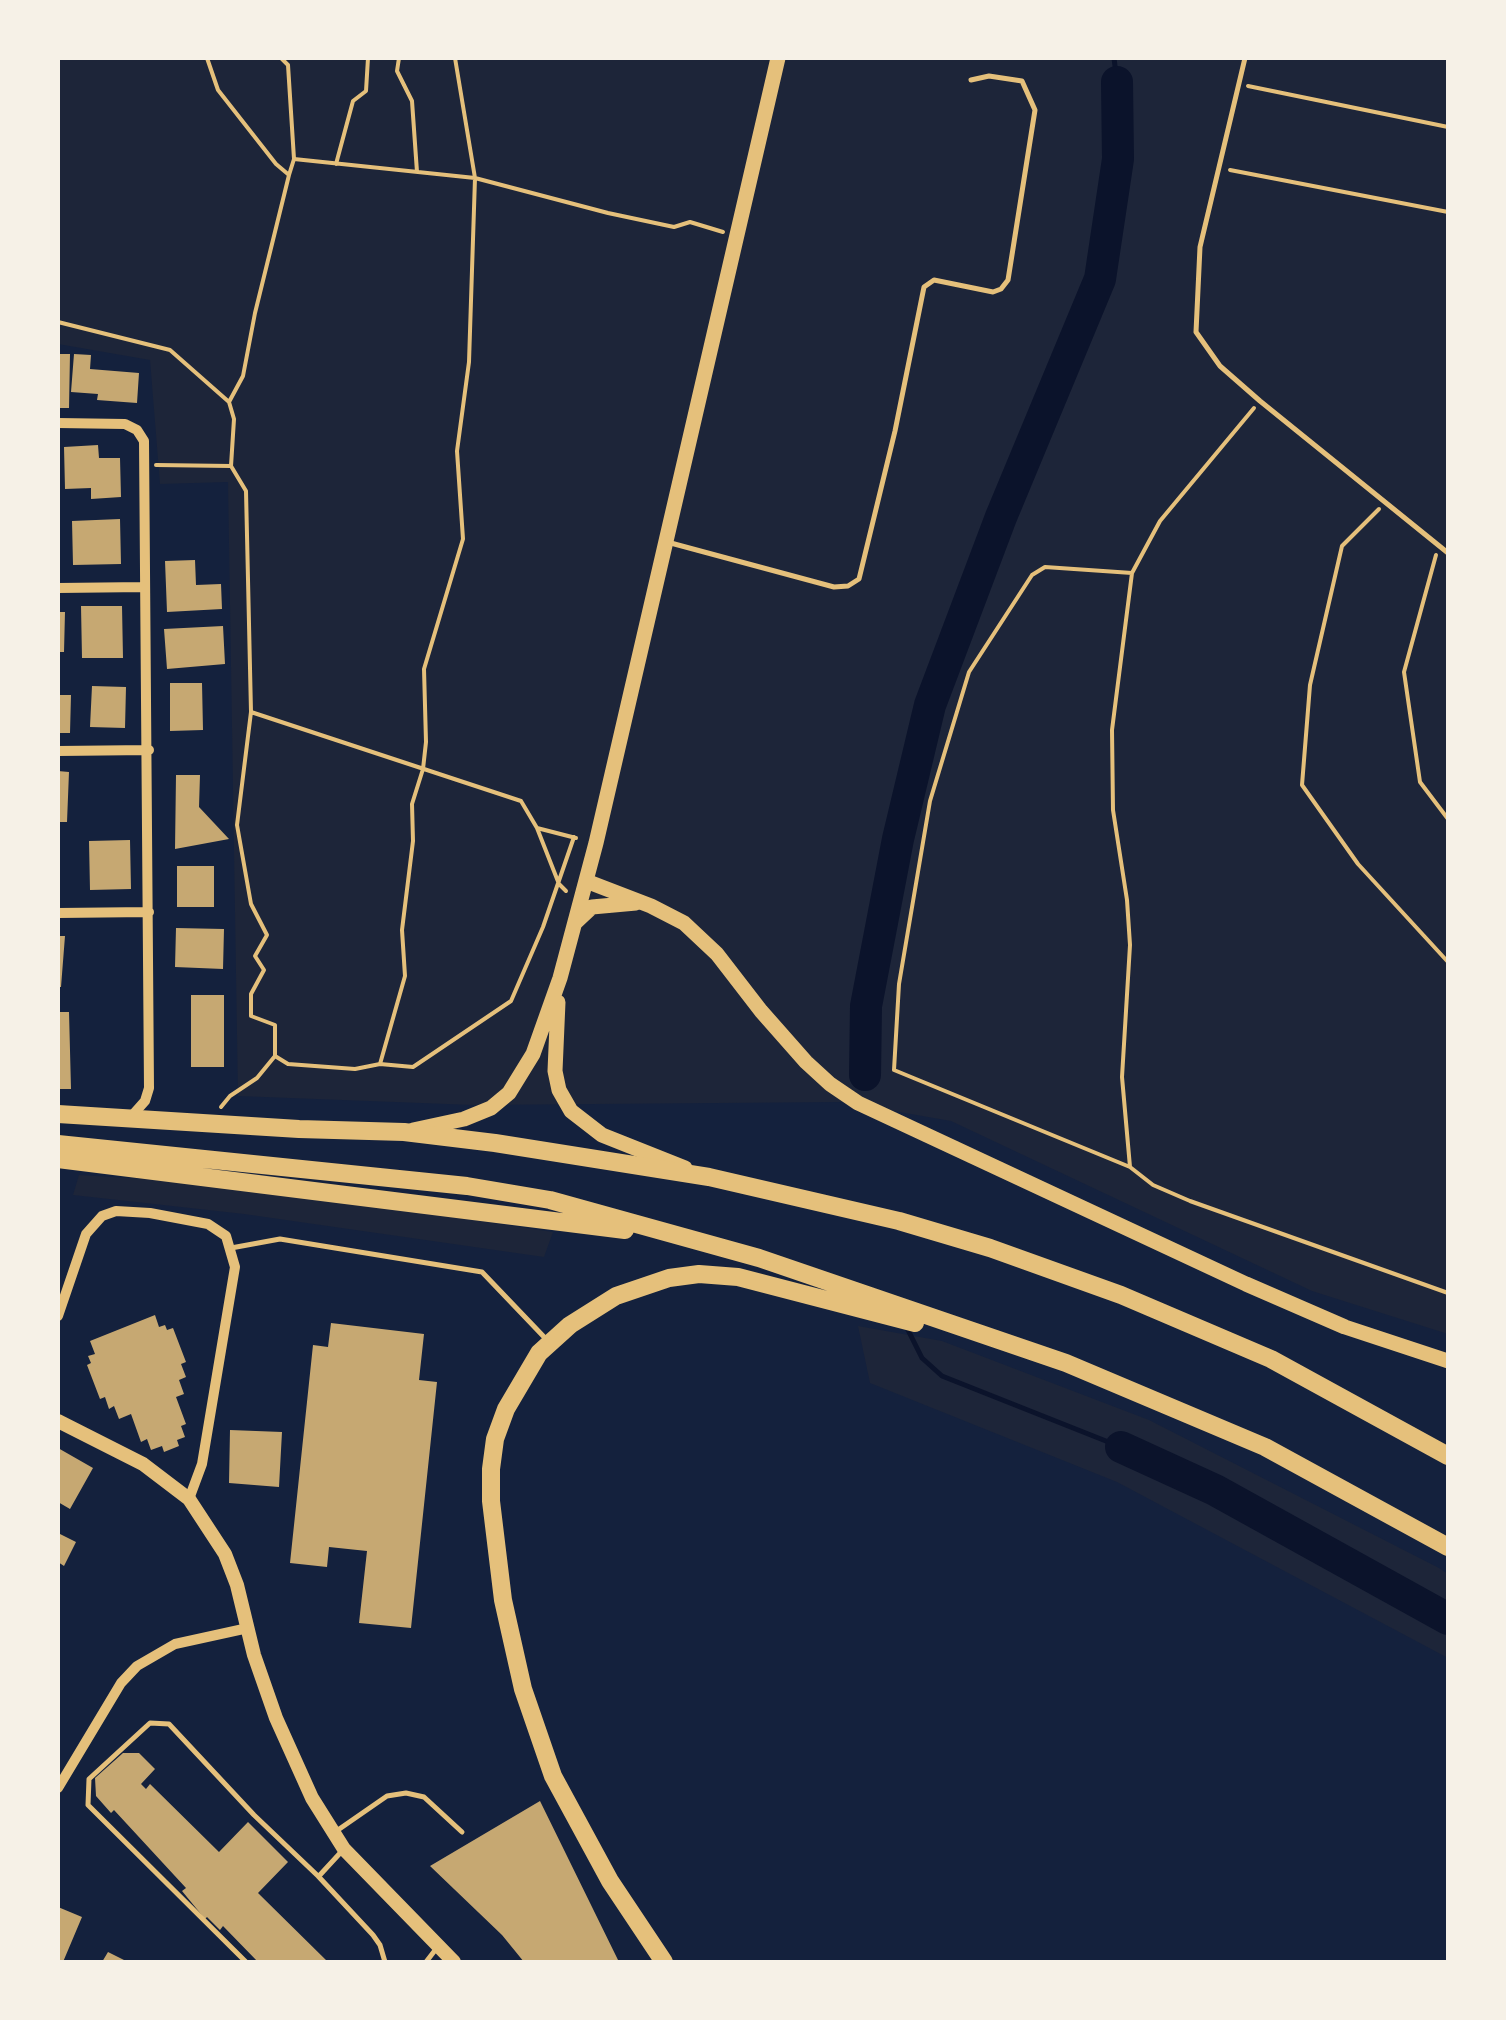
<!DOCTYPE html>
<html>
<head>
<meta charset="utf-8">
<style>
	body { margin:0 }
	#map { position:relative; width:1506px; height:2020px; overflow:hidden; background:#14213d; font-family:"Work Sans",sans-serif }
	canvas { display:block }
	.frame { position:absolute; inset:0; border:60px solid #f6f1e7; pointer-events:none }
</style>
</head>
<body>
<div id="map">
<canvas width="1506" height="2020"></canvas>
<div class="frame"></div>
</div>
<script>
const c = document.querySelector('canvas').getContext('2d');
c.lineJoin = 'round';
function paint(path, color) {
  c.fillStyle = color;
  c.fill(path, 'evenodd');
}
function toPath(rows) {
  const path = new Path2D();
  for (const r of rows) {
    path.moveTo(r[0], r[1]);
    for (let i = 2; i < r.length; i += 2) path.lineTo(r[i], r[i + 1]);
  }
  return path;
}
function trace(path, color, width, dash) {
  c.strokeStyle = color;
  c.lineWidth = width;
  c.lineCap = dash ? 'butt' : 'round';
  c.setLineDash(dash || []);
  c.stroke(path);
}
paint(toPath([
	[58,58,1448,58,1448,1334,1312,1291,951,1121,842,1102,473,1105,238,1096,228,482,160,484,150,360,58,344],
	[79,1175,233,1184,553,1232,544,1257,244,1214,73,1195],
	[858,1326,942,1341,1149,1420,1439,1568,1448,1574,1448,1658,1117,1482,870,1383]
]), '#1d2539');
trace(toPath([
	[1114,58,1117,82],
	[908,1330,922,1358,942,1376,1121,1447]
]), '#0b132b', 5);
trace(toPath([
	[865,1075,866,1006,898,839,930,705,1001,517,1100,279,1118,159,1117,82],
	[1121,1447,1215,1490,1448,1619]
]), '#0b132b', 32);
paint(toPath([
	[58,354,70,354,69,408,58,408],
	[74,354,91,355,90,369,139,373,137,403,97,400,98,394,71,392],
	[98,445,99,458,120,458,121,497,91,499,91,488,65,489,64,447],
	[120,519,121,564,73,565,72,521],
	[195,560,196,585,221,584,222,609,167,612,165,561],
	[81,606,122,606,123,658,82,658],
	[58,612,65,612,64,652,58,652],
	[223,626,225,664,167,669,164,629],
	[170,683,202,683,203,730,170,731],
	[92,686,126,687,125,728,90,727],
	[58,695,71,695,70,733,58,733],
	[58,771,69,772,67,822,58,822],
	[176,775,200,775,199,807,229,839,175,849],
	[130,840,131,889,90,890,89,841],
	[177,866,214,866,214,907,177,907],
	[176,928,224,929,223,969,175,967],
	[58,936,65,936,61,987,58,987],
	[191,995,224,995,224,1067,191,1067],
	[58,1012,69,1012,71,1089,58,1089],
	[155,1315,159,1327,165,1325,167,1330,173,1328,186,1362,181,1364,186,1377,179,1380,184,1394,176,1397,186,1424,181,1426,185,1437,177,1440,179,1446,164,1452,162,1446,151,1450,147,1439,141,1442,131,1414,119,1419,114,1406,109,1409,105,1397,100,1399,87,1365,91,1363,88,1356,95,1354,90,1341],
	[331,1323,424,1334,419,1380,437,1382,411,1628,359,1623,367,1551,329,1547,327,1567,290,1563,313,1345,328,1347],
	[230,1430,282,1432,279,1487,229,1483],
	[58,1448,93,1468,70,1509,58,1502],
	[58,1533,76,1542,64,1566,58,1562],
	[123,1753,139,1753,155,1769,141,1784,146,1789,150,1784,219,1852,248,1822,288,1862,258,1893,328,1962,258,1962,223,1926,220,1930,207,1917,205,1919,182,1891,186,1888,114,1810,111,1813,96,1796,95,1778],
	[540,1801,619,1962,524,1962,502,1935,430,1866],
	[58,1907,82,1917,63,1962,58,1962],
	[108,1952,128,1962,102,1962]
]), '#c6a872');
trace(toPath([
	[207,58,218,90,276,164,289,175,294,159,475,178,455,58],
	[281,58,288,65,294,159],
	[399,58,397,71,412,101,417,172],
	[1248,86,1448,127],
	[336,164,353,101,366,91,368,58],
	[1230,170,1448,212],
	[58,322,170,350,229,402],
	[156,465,231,466,234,419,229,402,243,376,255,313,289,175],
	[231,466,246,491,251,712,521,801,537,828,576,838],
	[1379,509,1342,546,1310,685,1302,785,1358,864,1448,962],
	[1436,555,1404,672,1420,782,1448,819],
	[1132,573,1045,567,1032,575,969,672,930,801,899,984,894,1070,1130,1167,1153,1185,1190,1201,1448,1293],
	[251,712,237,825,251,904,267,935,255,956,264,970,251,994,251,1016,275,1025,275,1056,288,1064,355,1069,380,1064,413,1067,511,1001,543,927,574,837],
	[537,828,559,884,566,891],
	[380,1064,405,976,402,930,413,841,412,804,423,769,426,742,424,669,463,539,457,451,469,362,475,178,608,213,674,227,690,222,723,232],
	[221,1107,230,1096,257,1078,275,1056],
	[1130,1167,1122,1077,1130,945,1127,900,1113,810,1112,730,1132,573,1160,521,1254,408]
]), '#e5c07b', 4);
trace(toPath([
	[1245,58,1200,247,1196,332,1220,366,1260,401,1448,553],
	[667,542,834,587,848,586,859,579,895,431,924,287,934,280,993,292,1001,289,1008,280,1035,110,1022,81,989,76,971,80],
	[231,1248,280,1239,482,1272,546,1339],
	[335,1832,387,1796,406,1793,424,1797,462,1832],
	[319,1876,342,1851],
	[246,1962,88,1805,89,1779,150,1723,169,1724,254,1815,318,1876,373,1935,380,1945,385,1962],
	[426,1962,436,1949]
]), '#e5c07b', 5);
trace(toPath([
	[58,423,125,424,137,430,144,441,149,1088,145,1101,129,1119],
	[58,588,145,587],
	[58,751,149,750],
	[58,913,149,912],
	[58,1316,86,1234,102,1216,116,1211,150,1213,208,1224,226,1236,235,1267,202,1464,189,1499],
	[58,1788,121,1683,137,1666,175,1644,248,1628]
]), '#e5c07b', 10);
trace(toPath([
	[58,1421,143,1464,189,1499,225,1554,237,1585,254,1655,276,1718,312,1798,344,1849,454,1962]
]), '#e5c07b', 14);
trace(toPath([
	[586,881,651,906,684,923,717,954,761,1011,806,1062,830,1084,858,1103,1246,1284,1345,1327,1448,1361],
	[576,922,592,907,636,903],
	[558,1002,555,1071,559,1090,571,1111,602,1135,685,1168],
	[413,1130,464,1119,491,1108,509,1093,533,1054,560,978,596,843,778,58]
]), '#e5c07b', 15);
trace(toPath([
	[58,1114,299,1129,404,1132,495,1143,709,1177,899,1221,990,1248,1121,1295,1271,1359,1448,1456],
	[58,1144,467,1186,550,1200,759,1258,1066,1363,1265,1447,1448,1547],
	[58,1159,625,1230],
	[664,1962,610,1881,553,1776,523,1689,503,1600,491,1501,491,1469,495,1439,506,1409,539,1353,570,1325,616,1296,669,1278,699,1274,738,1277,915,1323]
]), '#e5c07b', 18);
</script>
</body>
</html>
